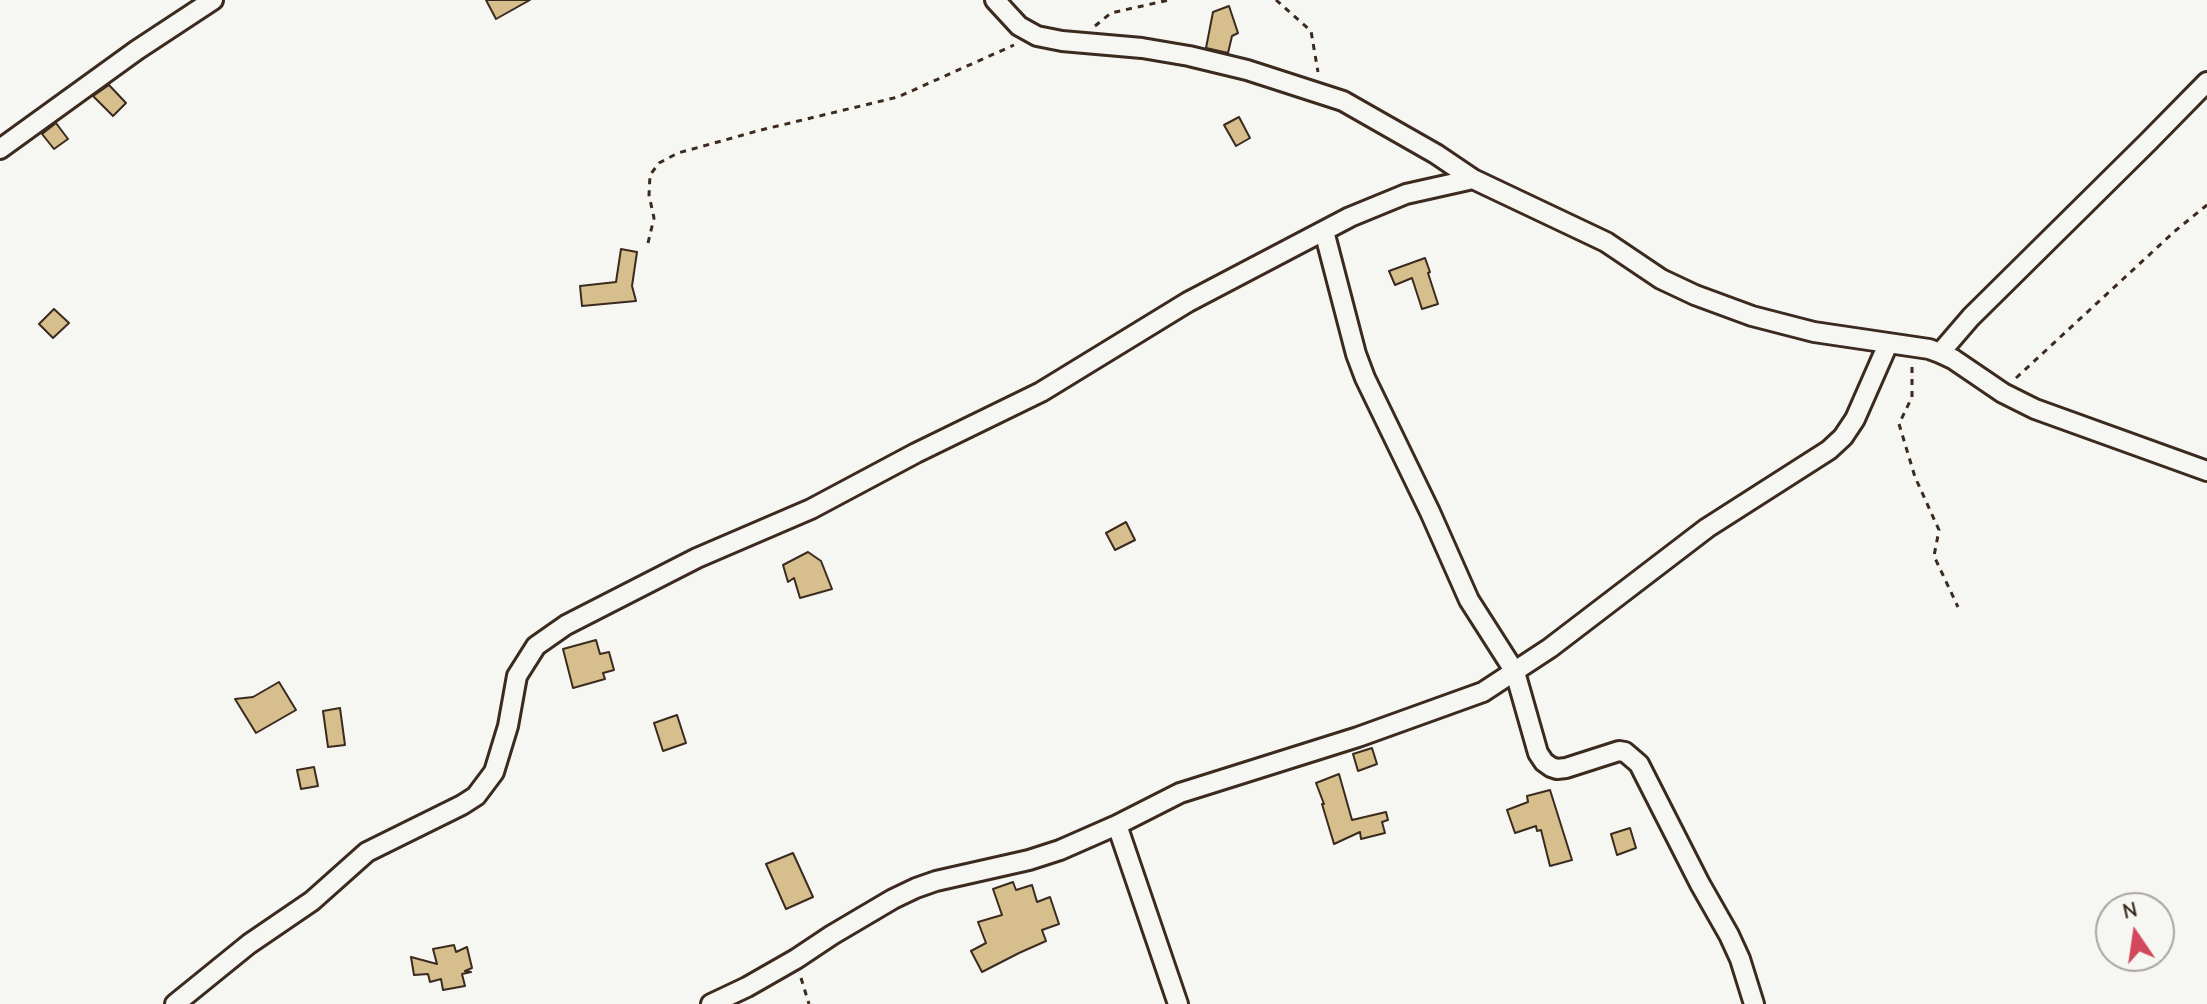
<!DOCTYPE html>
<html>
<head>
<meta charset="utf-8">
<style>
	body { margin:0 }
	#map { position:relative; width:2207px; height:1004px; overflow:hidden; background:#f6f6f2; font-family:"Comic Neue",sans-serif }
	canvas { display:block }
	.north { position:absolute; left:2095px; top:892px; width:80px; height:80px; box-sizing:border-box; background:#f6f6f2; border:2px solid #aba49d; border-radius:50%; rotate:347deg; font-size:22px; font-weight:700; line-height:32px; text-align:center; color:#3b2a1e }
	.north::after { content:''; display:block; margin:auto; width:28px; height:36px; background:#d1495b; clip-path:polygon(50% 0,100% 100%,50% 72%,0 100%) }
</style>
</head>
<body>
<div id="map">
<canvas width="2207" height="1004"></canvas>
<div class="north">N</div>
</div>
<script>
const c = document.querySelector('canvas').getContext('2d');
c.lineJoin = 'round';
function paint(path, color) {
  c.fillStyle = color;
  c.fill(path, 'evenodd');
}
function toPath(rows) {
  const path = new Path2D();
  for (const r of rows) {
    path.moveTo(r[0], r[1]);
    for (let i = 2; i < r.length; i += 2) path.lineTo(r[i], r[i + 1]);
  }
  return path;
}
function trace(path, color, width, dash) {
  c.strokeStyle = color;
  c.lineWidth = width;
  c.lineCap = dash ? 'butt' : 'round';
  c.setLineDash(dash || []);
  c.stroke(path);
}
const building = toPath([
	[486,0,530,0,496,19,486,0],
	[1229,6,1238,33,1232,36,1228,53,1206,48,1213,12,1229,6],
	[109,85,126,103,113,116,93,96,109,85],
	[1239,117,1250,138,1236,146,1224,125,1239,117],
	[56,123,68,139,54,149,42,134,56,123],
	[621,249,637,252,632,286,636,301,582,306,580,286,616,282,621,249],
	[1425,258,1430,272,1428,273,1438,304,1422,309,1412,278,1395,285,1389,271,1425,258],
	[54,309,69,323,53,338,39,324,54,309],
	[1126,522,1135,540,1115,550,1106,533,1126,522],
	[808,552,821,561,832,589,800,598,794,578,788,582,783,565,808,552],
	[596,640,600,654,609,652,614,670,603,673,605,679,573,688,563,649,596,640],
	[279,682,296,710,256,733,235,699,253,697,279,682],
	[340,708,345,745,328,747,323,711,340,708],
	[677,715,686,743,663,751,654,723,677,715],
	[1372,748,1377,764,1358,771,1353,754,1372,748],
	[314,767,318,786,301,789,297,770,314,767],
	[1339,774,1352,820,1386,812,1388,820,1382,822,1385,833,1361,839,1360,832,1334,844,1322,804,1324,804,1316,783,1339,774],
	[1550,790,1572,860,1550,866,1541,830,1537,831,1536,826,1515,833,1507,810,1528,802,1527,796,1550,790],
	[1630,828,1636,848,1617,855,1611,834,1630,828],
	[793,853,813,897,786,909,766,864,793,853],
	[1013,882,1016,890,1032,885,1037,902,1050,897,1059,924,1042,930,1046,941,1019,953,982,972,971,951,986,943,978,922,1002,915,993,889,1013,882],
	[454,945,456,952,467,947,472,968,465,971,471,972,462,974,465,986,443,990,441,979,430,982,428,974,414,975,411,957,437,964,433,949,454,945]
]);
paint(building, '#d6be8d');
trace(building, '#3b2a1e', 2);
const minor = toPath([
	[995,0,1019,26,1037,36,1062,41,1142,48,1189,56,1247,70,1343,101,1436,154,1473,179,1606,242,1661,279,1695,295,1752,316,1814,332,1929,349,1940,353,1953,359,2003,393,2035,409,2207,471],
	[0,149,137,50,213,0],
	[1324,231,1356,354,1365,378,1430,512,1469,600,1515,672,1538,753,1544,762,1551,767,1557,769,1566,768,1619,751,1625,752,1639,764,1700,884,1729,935,1740,959,1754,1004],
	[1940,353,1971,317,2148,142,2207,82],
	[1117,825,1178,1004],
	[175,1004,249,944,312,901,367,852,462,805,476,796,494,772,508,726,517,676,536,646,566,625,697,558,811,509,916,453,1041,392,1188,302,1350,217,1406,194,1473,179],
	[711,1004,747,987,796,959,832,935,893,899,916,888,936,881,1029,860,1060,850,1117,825,1180,793,1358,737,1483,692,1550,648,1707,528,1829,450,1843,437,1855,419,1888,344]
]);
trace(minor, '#3b2a1e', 24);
trace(toPath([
	[1276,0,1311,31,1318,72],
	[1095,26,1111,13,1169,0],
	[648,243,654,218,649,195,650,175,659,163,678,153,761,130,898,97,1014,45],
	[1912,367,1912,397,1899,424,1915,477,1939,530,1934,556,1958,607],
	[2016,378,2175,231,2207,205],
	[801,978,809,1004]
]), '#3b2a1e', 3, [6, 6]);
trace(minor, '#f6f6f2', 18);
</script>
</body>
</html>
